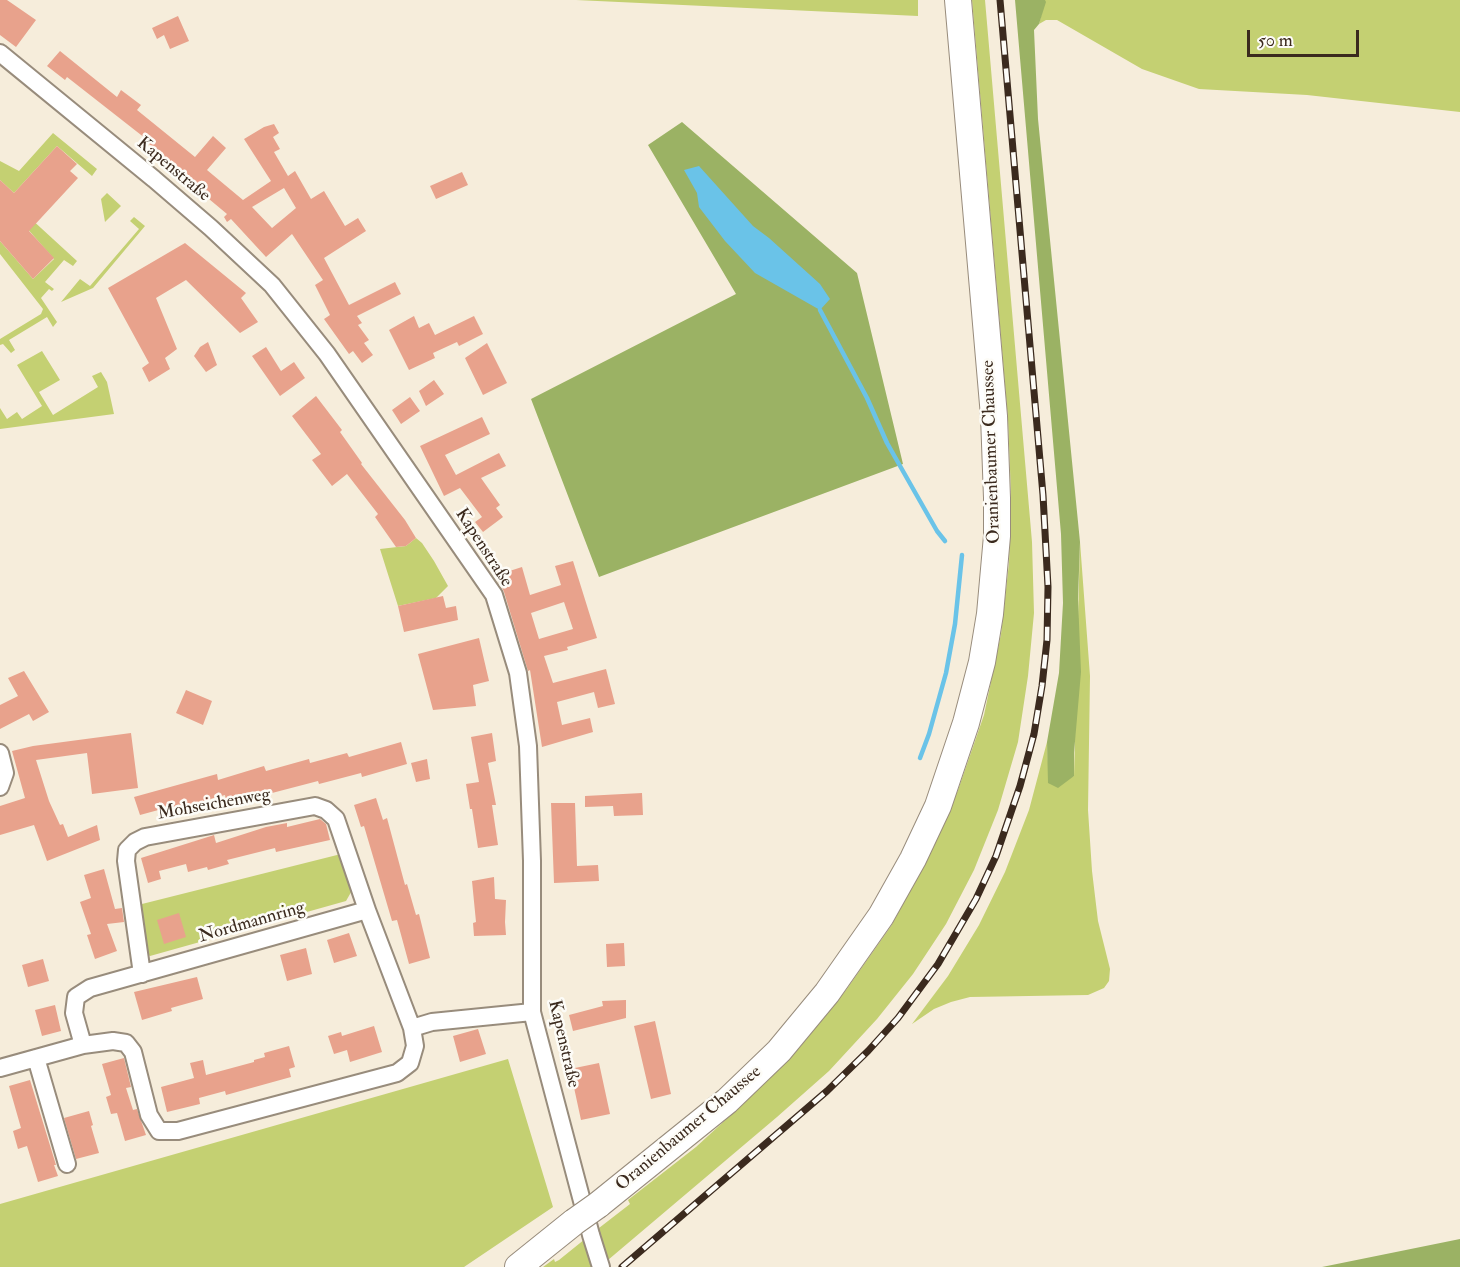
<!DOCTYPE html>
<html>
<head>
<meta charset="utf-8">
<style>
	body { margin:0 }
	#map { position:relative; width:1460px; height:1267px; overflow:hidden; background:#f6eddb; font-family:"IM FELL Double Pica",serif }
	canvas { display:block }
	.scale { position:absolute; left:1247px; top:30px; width:112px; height:27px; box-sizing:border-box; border:3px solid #3b2a1e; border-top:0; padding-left:8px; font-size:18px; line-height:21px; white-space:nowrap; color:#3b2a1e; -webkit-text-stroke:4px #fdfcf7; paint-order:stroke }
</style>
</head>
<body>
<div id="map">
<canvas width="1460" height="1267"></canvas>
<div class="scale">50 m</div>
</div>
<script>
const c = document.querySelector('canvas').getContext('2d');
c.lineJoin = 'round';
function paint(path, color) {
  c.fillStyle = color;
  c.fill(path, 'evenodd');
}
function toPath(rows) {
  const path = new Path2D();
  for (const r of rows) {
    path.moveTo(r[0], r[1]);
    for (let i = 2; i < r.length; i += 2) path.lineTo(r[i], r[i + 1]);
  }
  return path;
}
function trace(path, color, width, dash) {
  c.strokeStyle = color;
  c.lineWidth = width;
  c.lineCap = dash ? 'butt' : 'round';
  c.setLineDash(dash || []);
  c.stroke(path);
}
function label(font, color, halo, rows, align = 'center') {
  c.font = font + ' "IM FELL Double Pica",serif';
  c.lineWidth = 5;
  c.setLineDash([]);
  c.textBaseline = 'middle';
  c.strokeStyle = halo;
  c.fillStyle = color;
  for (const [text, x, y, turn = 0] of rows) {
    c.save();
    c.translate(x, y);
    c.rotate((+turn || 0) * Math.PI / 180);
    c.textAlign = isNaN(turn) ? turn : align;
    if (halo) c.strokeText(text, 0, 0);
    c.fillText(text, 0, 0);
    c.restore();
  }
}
paint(toPath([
	[576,0,918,0,918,16],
	[972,0,985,0,1032,542,1034,613,1028,676,1018,742,998,810,974,870,946,924,913,974,877,1019,829,1071,777,1117,608,1260,599,1228,630,1204,628,1200,696,1147,745,1102,800,1047,846,990,891,926,930,854,958,790,984,715,1001,634,1009,563,1011,494,1008,420],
	[1045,0,1460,0,1460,112,1307,95,1199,89,1142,69,1057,20,1046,20,1039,24],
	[53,133,97,169,92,176,57,146,14,193,0,180,0,161,19,171],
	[107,193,121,206,105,222,101,199],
	[29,217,77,261,73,266,64,260,45,282,54,289,52,291,49,289,41,298,57,322,53,327,47,317,9,340,15,350,11,353,3,344,0,345,0,339,41,314,43,309,0,254,0,241,33,279,54,259,18,218],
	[134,217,145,226,93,288,61,302,80,279,90,286,139,229,130,221],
	[42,351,60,380,39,392,53,415,98,387,92,376,101,372,107,382,114,414,0,429,0,408,7,419,17,412,22,419,42,406,17,365],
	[416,538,422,543,434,561,448,586,436,598,398,606,380,549,406,546],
	[1080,542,1090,676,1088,810,1092,871,1098,921,1110,969,1109,981,1104,988,1088,995,970,997,951,1002,934,1009,912,1024,948,976,979,925,1005,872,1029,810,1047,742,1049,783,1074,776],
	[341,854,354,887,346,901,150,956,147,954,138,905],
	[508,1059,553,1207,464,1267,0,1267,0,1204],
	[585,1239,593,1267,543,1267,554,1259,555,1262,559,1260]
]), '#c4d072');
paint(toPath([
	[1015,0,1045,0,1046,2,1039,24,1034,30,1038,119,1080,542,1078,599,1081,672,1074,753,1074,776,1058,788,1048,783,1047,742,1059,673,1063,603,1061,534],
	[682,122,857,273,903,464,599,577,531,399,736,294,648,145],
	[1460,1239,1460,1267,1322,1267]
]), '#9bb264');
paint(toPath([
	[699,166,753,226,769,238,820,284,830,299,820,310,755,273,725,241,699,207,697,193,684,170]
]), '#6ac3e8');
trace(toPath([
	[820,310,867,398,887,443,937,531,945,541],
	[920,758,929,734,946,673,955,624,962,555]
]), '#6ac3e8', 4.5);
paint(toPath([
	[0,0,7,0,36,20,16,47,0,35],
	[178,16,189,41,170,49,164,35,157,39,152,28],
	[60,51,117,97,121,90,141,105,137,110,195,157,213,136,226,148,207,170,243,200,271,181,244,139,264,127,274,124,279,133,273,137,280,149,274,152,288,176,295,171,311,199,324,191,345,226,358,218,366,231,324,258,349,305,395,282,401,294,357,316,362,323,358,325,369,340,364,343,373,355,362,363,353,351,349,354,324,319,330,315,315,285,323,280,292,234,266,257,231,219,227,222,224,217,227,214,197,189,180,173,182,171,149,144,150,142,67,77,65,80,47,66],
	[284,188,296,208,272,228,252,207],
	[57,146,77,164,70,171,78,178,29,231,54,258,33,279,0,241,0,180,14,193],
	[462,172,468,185,436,199,430,186],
	[185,243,246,293,241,298,258,322,240,333,186,280,156,298,177,349,165,358,170,369,149,382,142,368,149,363,108,288],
	[414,316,419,328,429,323,435,335,474,316,483,334,459,346,457,342,433,353,435,358,409,370,389,330],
	[208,342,217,365,206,372,194,356,200,347],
	[487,343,507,383,483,395,465,358],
	[266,347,281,371,294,362,305,378,280,396,252,356],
	[434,380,444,394,426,406,419,391],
	[316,396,342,430,340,432,362,463,361,464,405,520,416,538,406,546,396,547,375,517,378,514,347,474,332,486,312,460,321,454,292,416],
	[410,397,420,411,401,424,392,410],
	[482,417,490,434,445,455,456,475,499,453,506,466,481,478,500,505,496,508,503,517,483,532,475,522,482,517,460,488,444,496,420,446],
	[573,561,597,638,567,647,568,650,544,656,553,683,606,669,615,704,598,708,594,692,557,702,562,725,590,718,593,732,542,747,530,670,528,671,504,592,497,575,522,567,530,595,561,585,555,566],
	[564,602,573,629,539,639,531,613],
	[443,596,446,608,456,606,458,620,404,632,398,606],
	[479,638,489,681,473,685,476,706,433,710,418,654],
	[24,671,49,712,33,721,29,714,0,729,0,705,18,696,8,678],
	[186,690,212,701,203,725,176,713],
	[131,733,138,788,92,794,87,753,36,760,49,801,60,825,63,824,68,837,97,825,100,840,47,861,34,825,0,835,0,806,25,798,12,751,33,746],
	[492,733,496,761,488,763,496,805,492,805,498,845,478,848,472,809,470,809,466,784,479,782,471,737],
	[401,742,407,764,362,777,361,773,319,784,318,781,272,793,271,789,226,801,225,795,163,812,162,809,140,815,134,797,217,774,218,780,264,766,266,771,309,759,310,763,347,753,349,757],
	[427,759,430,779,416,782,411,763],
	[642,793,643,815,614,816,613,806,585,807,585,796],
	[376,798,383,820,387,818,405,885,407,884,416,915,419,914,430,958,409,964,397,920,392,921,364,826,361,827,354,805],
	[551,803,575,803,577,866,598,865,599,881,554,883],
	[320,819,326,824,330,840,276,852,275,848,227,860,229,864,208,870,207,867,188,872,186,864,159,871,161,879,148,883,141,858,211,836,214,835,216,843,266,827,287,823,287,827],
	[104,869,115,909,122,908,124,922,107,924,117,951,95,959,87,935,91,934,80,902,91,898,84,875],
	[494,877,495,899,506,900,505,922,506,935,474,936,473,923,476,922,472,881],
	[179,913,186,937,164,944,157,920],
	[349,933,357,956,334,963,327,940],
	[624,943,625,966,607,967,606,944],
	[306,948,312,974,287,981,280,955],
	[43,959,49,981,28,987,22,965],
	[197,977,203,999,171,1008,172,1011,142,1020,134,992],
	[626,1000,626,1018,573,1031,569,1015,603,1006,602,1001],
	[55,1005,61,1031,42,1036,35,1010],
	[655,1021,671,1094,651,1099,634,1026],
	[374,1026,382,1052,350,1062,347,1050,334,1054,328,1036,341,1032,342,1036],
	[478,1029,486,1054,460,1062,453,1036],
	[289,1046,295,1067,289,1069,291,1077,226,1095,225,1091,199,1098,200,1104,167,1112,161,1087,194,1078,190,1063,203,1060,206,1075,254,1062,254,1060,265,1057,264,1053],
	[124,1058,131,1087,126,1088,133,1110,137,1109,146,1135,125,1141,117,1113,111,1114,106,1097,111,1095,102,1064],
	[599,1063,610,1114,581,1120,570,1069],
	[30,1080,56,1165,54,1165,58,1176,38,1182,27,1146,18,1149,13,1131,21,1128,9,1086],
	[89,1111,93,1125,91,1126,99,1153,76,1159,64,1118]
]), '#e8a28c');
const street = toPath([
	[0,53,154,179,211,228,272,285,327,354,494,595,518,673,528,746,532,861,532,1012,591,1235,601,1267],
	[0,753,5,773,0,787],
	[142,974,126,861,127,850,135,842,145,837,315,806,326,810,336,819,367,910],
	[412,1028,432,1022,532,1012],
	[36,1058,67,1164],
	[0,1068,83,1045,113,1041,126,1043,133,1052,149,1115,159,1131,178,1131,397,1073,410,1063,415,1046,412,1028,367,910,90,988,76,997,74,1013,83,1045]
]);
const primary = toPath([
	[598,1205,727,1101,779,1051,827,993,881,916,913,859,938,806,966,723,982,662,990,614,997,536,997,498,994,416,958,0],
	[518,1267,574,1222]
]);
trace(street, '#988c7c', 20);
trace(primary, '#988c7c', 28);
trace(street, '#fff', 16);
trace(primary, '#fff', 26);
const rail = toPath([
	[622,1267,827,1091,868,1051,898,1018,938,964,976,899,996,856,1020,786,1034,734,1042,686,1047,640,1048,587,1043,495,1000,0]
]);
trace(rail, '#3b2a1e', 7);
trace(rail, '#fdfcf7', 4.5, [14]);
const primaryBridge = toPath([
	[574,1222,598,1205]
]);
trace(primaryBridge, '#988c7c', 28, []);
trace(primaryBridge, '#fff', 26);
label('18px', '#3b2a1e', '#fdfcf7', [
	["Kapenstraße",173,170,40],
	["Oranienbaumer Chaussee",992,452,-92],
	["Kapenstraße",483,548,57],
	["Mohseichenweg",214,805,-10],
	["Nordmannring",252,923,-16],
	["Kapenstraße",563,1044,77],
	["Oranienbaumer Chaussee",689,1129,-40]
]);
</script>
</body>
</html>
